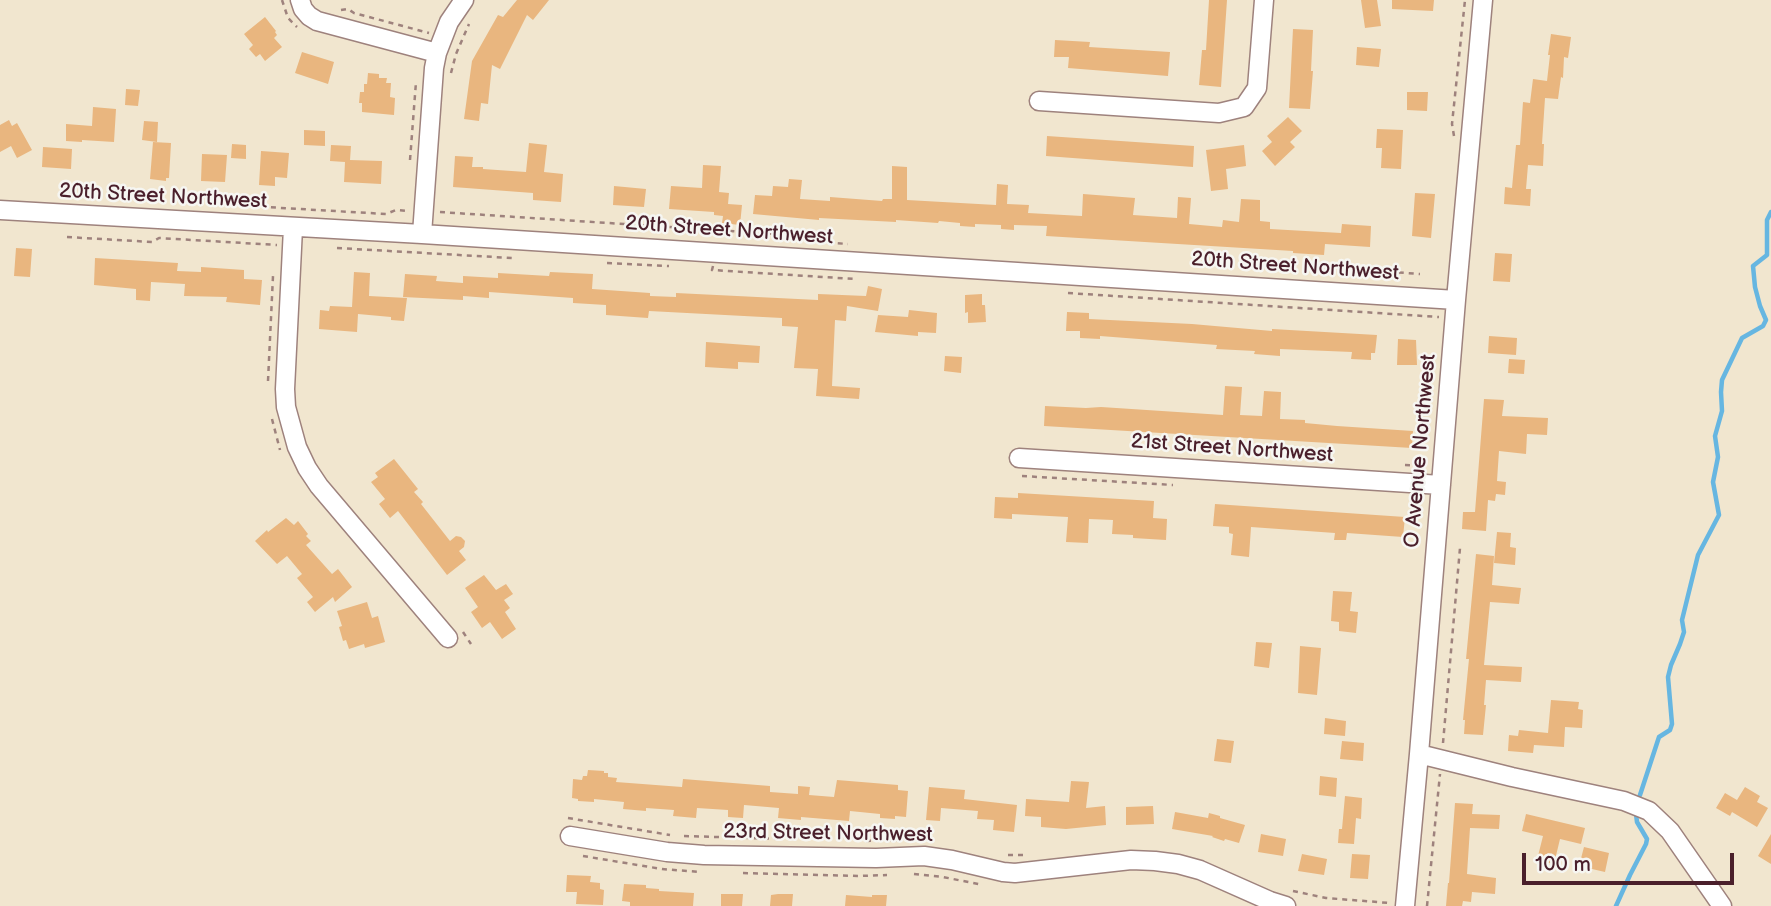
<!DOCTYPE html>
<html>
<head>
<meta charset="utf-8">
<style>
	body { margin:0 }
	#map { position:relative; width:1771px; height:906px; overflow:hidden; background:#f1e6cf; font-family:"Balsamiq Sans",sans-serif }
	canvas { display:block }
	.scale { position:absolute; left:1522px; top:853px; width:212px; height:32px; box-sizing:border-box; border:4px solid #4a1f2b; border-top:0; padding-left:9px; font-size:21px; line-height:24px; white-space:nowrap; color:#4a1f2b; -webkit-text-stroke:5px #f6f6f2; paint-order:stroke }
</style>
</head>
<body>
<div id="map">
<canvas width="1771" height="906"></canvas>
<div class="scale">100 m</div>
</div>
<script>
const c = document.querySelector('canvas').getContext('2d');
c.lineJoin = 'round';
function toPath(rows) {
  const path = new Path2D();
  for (const r of rows) {
    path.moveTo(r[0], r[1]);
    for (let i = 2; i < r.length; i += 2) path.lineTo(r[i], r[i + 1]);
  }
  return path;
}
function trace(path, color, width, dash) {
  c.strokeStyle = color;
  c.lineWidth = width;
  c.lineCap = dash ? 'butt' : 'round';
  c.setLineDash(dash || []);
  c.stroke(path);
}
function paint(path, color) {
  c.fillStyle = color;
  c.fill(path, 'evenodd');
}
function label(font, color, halo, rows, align = 'center') {
  c.font = font + ' "Balsamiq Sans",sans-serif';
  c.lineWidth = 5;
  c.setLineDash([]);
  c.textBaseline = 'middle';
  c.strokeStyle = halo;
  c.fillStyle = color;
  for (const [text, x, y, turn = 0] of rows) {
    c.save();
    c.translate(x, y);
    c.rotate((+turn || 0) * Math.PI / 180);
    c.textAlign = isNaN(turn) ? turn : align;
    if (halo) c.strokeText(text, 0, 0);
    c.fillText(text, 0, 0);
    c.restore();
  }
}
trace(toPath([
	[1640,795,1659,737,1670,730,1672,724,1668,677,1671,665,1680,644,1684,632,1682,620,1698,555,1719,515,1713,482,1718,457,1715,436,1722,411,1721,392,1722,380,1742,338,1763,326,1766,320,1760,306,1755,287,1753,266,1767,255,1767,220,1771,212],
	[1616,906,1630,875,1646,844,1647,839,1637,822,1636,814]
]), '#66b6e1', 4.5);
paint(toPath([
	[517,0,549,0,533,20,527,15,500,69,492,65,488,104,481,103,479,121,464,119,472,61,498,15,503,17],
	[1209,0,1227,0,1221,87,1199,85,1202,50,1206,50],
	[1361,0,1377,0,1381,26,1365,28],
	[1392,0,1434,0,1433,11,1392,9],
	[265,17,276,31,275,32,277,35,274,38,282,47,265,61,260,54,256,57,249,49,253,45,244,34],
	[1293,29,1313,30,1311,71,1313,71,1310,109,1289,108],
	[1551,34,1571,37,1568,58,1564,57,1563,78,1561,77,1558,99,1545,98,1542,144,1544,144,1543,166,1528,165,1526,189,1531,189,1530,206,1504,204,1505,187,1512,188,1516,145,1520,145,1523,102,1530,103,1533,79,1547,81,1550,55,1548,55],
	[1055,40,1090,42,1089,47,1170,52,1168,76,1068,68,1069,57,1054,57],
	[1357,47,1381,49,1379,67,1356,65],
	[302,52,334,62,328,84,295,73],
	[368,73,379,74,379,78,387,78,386,83,391,83,390,97,395,98,394,115,362,112,362,103,359,103,360,92,364,92,364,84,367,84],
	[126,89,140,90,138,106,125,105],
	[1407,92,1428,92,1427,111,1407,110],
	[93,107,116,109,114,142,82,140,82,142,66,141,66,124,92,126],
	[1288,117,1302,131,1290,142,1295,147,1275,166,1262,151,1272,142,1267,136],
	[9,120,12,126,17,123,32,150,17,158,11,146,0,152,0,125],
	[144,121,158,122,157,142,142,140],
	[1377,129,1403,130,1401,169,1381,168,1382,148,1376,148],
	[304,130,325,131,325,146,304,145],
	[1047,136,1194,146,1193,167,1046,156],
	[153,142,171,143,169,178,166,178,166,181,150,179],
	[529,143,547,145,544,172,563,174,561,202,533,200,533,193,453,187,455,156,473,157,472,167,483,167,483,169,526,172],
	[232,144,246,145,246,159,231,158],
	[331,145,351,146,350,160,382,161,381,184,344,182,345,162,330,161],
	[1244,145,1246,166,1226,169,1228,189,1211,191,1206,150],
	[43,147,72,149,71,169,42,167],
	[261,151,289,153,287,178,275,177,275,186,259,185],
	[202,154,227,155,225,182,201,181],
	[703,165,721,166,719,192,729,193,728,204,742,205,740,225,722,223,723,216,714,215,714,212,669,209,671,186,702,188],
	[892,166,907,167,907,200,996,205,997,184,1008,185,1007,204,1029,205,1028,213,1082,216,1083,194,1135,198,1133,215,1177,218,1178,197,1191,198,1189,224,1222,227,1223,220,1239,222,1241,199,1260,200,1260,221,1270,222,1270,229,1341,233,1342,224,1371,226,1370,247,1325,244,1324,255,1293,253,1293,251,1046,236,1047,226,1014,225,1014,230,1001,229,1001,225,975,224,975,227,960,226,960,223,939,221,938,223,896,220,896,222,819,218,819,220,753,214,755,195,772,196,773,186,788,187,789,179,802,180,800,199,830,201,830,197,882,201,883,199,892,199],
	[614,186,646,189,644,207,613,205],
	[1415,193,1435,194,1431,238,1412,236],
	[16,248,32,249,30,277,14,276],
	[1495,253,1512,254,1510,282,1493,281],
	[95,258,178,263,177,271,201,272,201,267,244,270,244,279,262,280,260,305,226,302,227,297,184,296,185,284,151,282,150,301,136,300,136,289,94,285],
	[354,272,370,273,369,296,407,298,404,321,391,320,391,317,358,314,357,332,319,329,320,310,329,311,330,306,352,307],
	[550,272,593,274,592,289,650,293,650,296,676,297,676,293,818,300,818,294,866,296,868,286,882,289,878,311,847,306,846,321,835,320,832,386,860,388,859,399,816,396,818,369,794,368,798,327,782,326,782,318,649,311,648,318,606,315,606,305,573,303,573,298,489,292,489,298,463,296,463,300,403,297,405,274,437,276,436,281,463,283,463,276,498,278,498,273,549,276],
	[982,294,982,305,985,305,986,322,968,323,968,312,965,313,965,295],
	[909,310,937,313,936,333,918,332,918,336,875,332,878,315,908,317],
	[1067,312,1089,313,1089,319,1192,324,1272,331,1272,329,1377,335,1375,353,1371,353,1371,360,1351,359,1352,352,1280,349,1280,356,1254,354,1255,351,1216,349,1217,345,1100,336,1100,339,1080,338,1080,331,1066,331],
	[1489,336,1517,338,1516,355,1488,353],
	[1398,339,1416,340,1417,365,1397,365],
	[706,342,760,346,759,363,738,362,738,369,705,367],
	[945,356,962,357,961,373,944,371],
	[1509,359,1525,360,1524,374,1508,373],
	[1225,386,1242,387,1240,415,1262,416,1264,391,1281,392,1280,419,1305,420,1305,423,1337,426,1413,431,1412,448,1044,426,1045,406,1086,408,1101,407,1223,415],
	[1484,399,1504,400,1502,416,1548,418,1547,435,1527,434,1526,454,1499,451,1497,481,1506,482,1505,495,1496,494,1495,501,1488,500,1486,531,1462,529,1463,512,1475,512],
	[394,459,418,489,414,492,423,502,421,504,450,541,456,536,461,537,465,541,464,547,459,551,466,560,447,575,398,511,390,518,379,504,385,499,371,482,378,477,375,473],
	[1018,493,1154,501,1153,518,1167,519,1166,540,1133,538,1133,535,1112,534,1113,520,1089,519,1088,543,1066,542,1068,517,1012,514,1012,519,994,518,995,497,1018,498],
	[1215,504,1405,517,1403,537,1347,533,1346,540,1334,540,1335,533,1251,527,1249,557,1231,555,1233,534,1229,533,1229,527,1213,526],
	[286,518,294,525,298,521,308,534,306,536,311,541,306,545,332,574,338,569,352,587,335,602,333,597,315,612,307,602,313,597,297,578,302,574,287,556,277,564,255,541,267,530,268,532],
	[1497,532,1511,533,1510,547,1516,548,1515,565,1494,563],
	[1476,554,1494,556,1492,585,1521,588,1519,604,1490,602,1484,665,1522,667,1521,682,1486,680,1484,705,1486,705,1483,735,1464,734,1465,720,1463,720,1469,659,1466,659],
	[484,575,496,590,506,584,513,594,504,600,510,608,505,612,516,629,502,639,490,622,482,628,471,612,478,607,465,588],
	[1333,591,1352,592,1350,611,1358,612,1356,633,1339,631,1339,622,1331,621],
	[367,602,372,618,378,616,385,642,365,648,364,644,349,649,346,640,343,641,339,627,342,626,337,611],
	[1256,642,1272,643,1269,668,1254,666],
	[1300,646,1321,648,1317,695,1298,693],
	[1551,700,1579,702,1578,709,1583,710,1582,728,1565,727,1564,747,1534,745,1533,753,1508,751,1509,735,1518,736,1519,730,1548,733],
	[1325,718,1346,721,1345,736,1324,734],
	[1217,739,1234,741,1231,763,1214,761],
	[1342,741,1364,743,1363,761,1340,759],
	[588,770,604,771,604,773,608,773,608,777,617,778,616,782,682,787,683,779,770,786,770,792,798,794,798,786,810,787,809,795,834,797,837,780,898,785,898,790,908,791,906,817,895,816,895,819,880,818,880,814,850,811,849,821,801,817,801,820,778,818,779,808,744,805,743,818,728,817,728,810,697,808,696,818,673,816,674,810,646,808,646,811,623,809,624,802,594,799,594,802,578,801,578,799,572,798,573,779,582,780,583,776,587,776],
	[1320,776,1337,778,1336,797,1319,795],
	[1071,781,1089,782,1086,808,1105,806,1106,825,1066,829,1041,827,1041,817,1025,816,1026,799,1069,802],
	[929,787,965,790,964,799,1017,805,1014,832,993,830,994,820,977,819,978,811,941,808,940,821,926,820],
	[1745,787,1760,796,1757,802,1768,808,1757,827,1732,812,1730,816,1716,808,1725,793,1737,800],
	[1345,796,1362,798,1361,819,1356,818,1354,844,1338,843,1339,829,1342,829],
	[1455,803,1473,804,1472,814,1500,815,1499,829,1470,828,1467,874,1496,878,1495,894,1472,892,1471,902,1463,901,1462,906,1446,906,1448,883,1449,883],
	[1153,806,1154,824,1126,825,1126,807],
	[1175,812,1208,818,1209,813,1220,816,1220,818,1245,825,1239,843,1225,839,1224,841,1212,837,1213,836,1172,829],
	[1526,814,1585,828,1581,844,1560,839,1554,864,1537,860,1543,836,1522,831],
	[1261,834,1286,839,1283,856,1258,852],
	[1771,834,1771,864,1758,856],
	[1584,847,1609,853,1605,872,1579,866],
	[1302,854,1327,859,1324,875,1298,871],
	[1352,854,1370,855,1368,879,1350,878],
	[567,875,591,876,590,882,600,883,600,889,604,890,603,905,576,904,577,892,566,892],
	[624,884,646,885,646,888,659,889,659,891,694,893,693,906,630,906,630,902,622,901],
	[721,894,743,894,742,906,721,906],
	[778,894,793,894,792,906,770,906,771,895],
	[846,895,872,897,872,895,887,895,886,906,845,906]
]), '#e9b67f');
const minor = toPath([
	[300,0,303,9,309,16,317,21,437,53],
	[1039,101,1219,113,1244,107,1257,88,1264,0],
	[0,210,422,234,1456,300],
	[293,228,285,389,286,407,297,447,307,468,319,486,448,638],
	[422,234,434,68,437,53,449,22,464,0],
	[1019,458,1441,485],
	[1419,754,1512,777,1624,801,1649,811,1670,831,1722,906],
	[570,836,667,852,704,855,876,858,924,856,952,860,1003,872,1015,873,1131,860,1155,861,1178,864,1200,870,1270,901,1286,906],
	[1405,906,1419,754,1456,300,1483,0]
]);
trace(minor, '#9e827d', 21);
trace(toPath([
	[282,0,288,18,297,27],
	[341,10,348,9,354,13,429,33],
	[451,73,456,54,469,24],
	[1454,136,1452,124,1465,0],
	[410,160,416,82],
	[231,205,386,214,396,210,408,211],
	[440,212,822,237,834,243,848,244],
	[67,237,152,242,159,238,277,245],
	[337,248,512,258,512,255],
	[607,263,669,266],
	[713,266,712,270,855,279],
	[1350,276,1365,270,1420,274],
	[1068,293,1439,317],
	[268,381,273,276],
	[272,419,280,450],
	[1405,465,1426,466],
	[1022,476,1173,485],
	[463,632,471,644],
	[1443,743,1460,548],
	[568,818,670,835],
	[684,836,782,839],
	[866,841,922,839],
	[1008,855,1026,855],
	[583,856,662,869,701,872],
	[743,873,859,876,887,875],
	[914,874,943,877,983,885],
	[1293,891,1326,898,1390,903],
	[1427,906,1440,774]
]), '#9e827d', 2.5, [5, 5]);
trace(minor, '#fff', 18);
label('21px', '#4a1f2b', '#f6f6f2', [
	["20th Street Northwest",163,197,3],
	["20th Street Northwest",729,231,4],
	["20th Street Northwest",1295,267,4],
	["21st Street Northwest",1232,449,4],
	["O Avenue Northwest",1421,451,-85],
	["23rd Street Northwest",828,834,1]
]);
</script>
</body>
</html>
